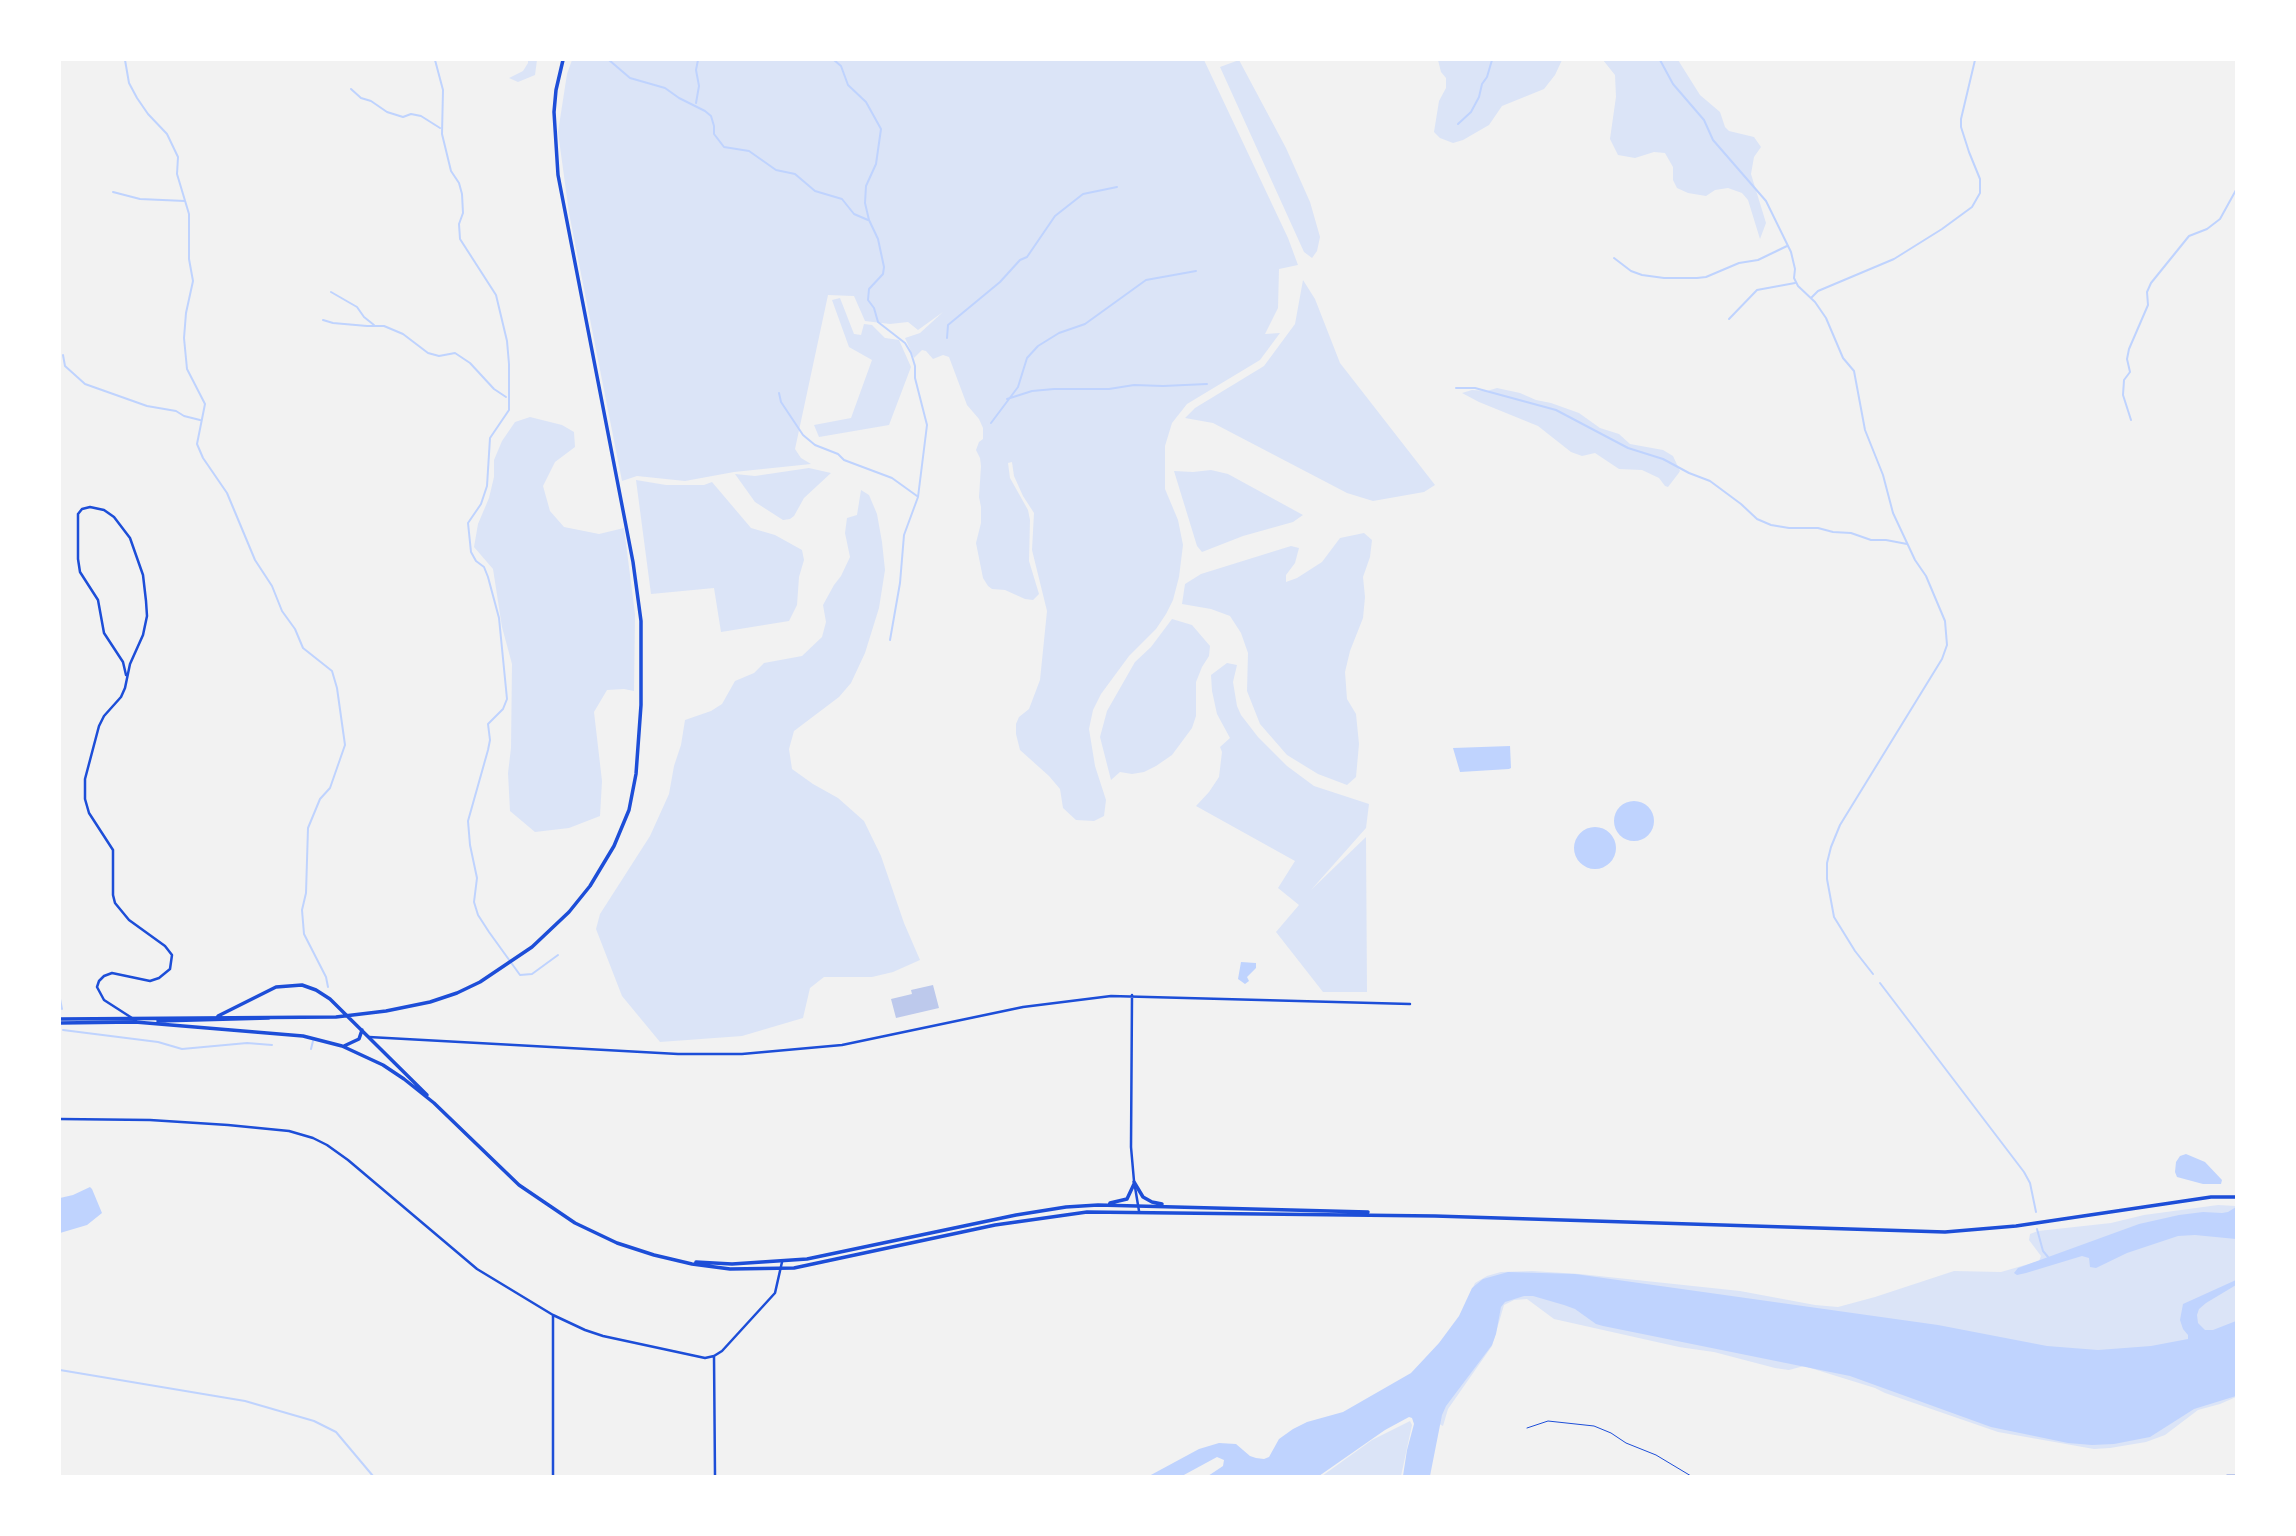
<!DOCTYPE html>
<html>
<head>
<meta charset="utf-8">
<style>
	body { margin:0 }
	#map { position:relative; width:2296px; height:1536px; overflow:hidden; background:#f2f2f2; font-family:Raleway,sans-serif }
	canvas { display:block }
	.frame { position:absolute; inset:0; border:61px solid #fff; pointer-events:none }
</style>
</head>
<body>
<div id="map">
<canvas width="2296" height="1536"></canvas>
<div class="frame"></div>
</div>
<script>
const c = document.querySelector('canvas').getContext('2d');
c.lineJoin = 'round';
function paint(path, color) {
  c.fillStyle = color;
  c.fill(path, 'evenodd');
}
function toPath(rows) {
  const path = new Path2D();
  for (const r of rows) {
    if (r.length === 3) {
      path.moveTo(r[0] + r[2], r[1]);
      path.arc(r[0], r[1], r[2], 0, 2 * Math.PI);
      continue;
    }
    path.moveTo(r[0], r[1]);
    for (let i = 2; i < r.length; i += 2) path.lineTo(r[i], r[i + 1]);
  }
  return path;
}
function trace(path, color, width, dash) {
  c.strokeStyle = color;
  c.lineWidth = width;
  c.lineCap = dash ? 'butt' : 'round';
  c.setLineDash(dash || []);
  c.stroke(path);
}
paint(toPath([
	[528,60,537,60,535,75,518,82,509,78,523,71,528,63],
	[572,60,1204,60,1288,238,1298,265,1279,269,1278,308,1265,334,1280,333,1260,360,1187,404,1172,423,1165,446,1165,489,1178,520,1183,545,1179,577,1173,600,1166,614,1156,629,1129,656,1101,694,1093,710,1089,729,1095,766,1106,800,1104,816,1094,821,1076,820,1063,808,1060,789,1049,776,1020,750,1016,734,1016,724,1019,717,1029,709,1040,680,1047,611,1032,550,1034,513,1023,496,1014,476,1012,462,1008,463,1010,478,1028,510,1030,520,1029,561,1039,594,1033,600,1025,599,1005,590,992,589,988,586,983,578,976,543,981,523,981,507,979,497,981,466,980,458,976,450,979,442,983,439,983,428,979,419,967,405,949,357,943,355,933,359,926,351,922,350,914,358,905,338,920,333,943,312,918,330,908,322,890,324,865,321,854,296,828,295,795,449,801,458,811,464,734,472,685,481,637,476,622,481,569,213,558,132,567,74],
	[1239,60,1286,148,1310,202,1320,237,1317,251,1312,258,1304,252,1220,67],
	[1438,60,1562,60,1555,75,1544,89,1502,106,1489,125,1463,140,1453,143,1440,138,1434,132,1439,101,1446,88,1446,78,1441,72],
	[1603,60,1678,60,1700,95,1720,112,1725,127,1729,131,1754,137,1761,147,1754,157,1751,174,1766,223,1760,239,1748,200,1742,193,1728,188,1715,190,1706,196,1688,193,1677,188,1673,180,1673,167,1665,153,1654,152,1635,158,1618,155,1610,139,1616,97,1615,75],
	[1303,280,1315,299,1340,363,1435,485,1424,492,1373,501,1347,493,1213,423,1185,418,1195,408,1264,366,1295,324],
	[840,298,854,334,861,335,864,324,872,325,885,338,899,340,911,367,889,425,819,437,814,425,851,418,872,360,849,347,832,300],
	[1497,388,1520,393,1536,400,1551,403,1579,413,1600,428,1619,434,1630,444,1663,450,1673,456,1680,471,1678,474,1668,487,1665,486,1659,478,1642,470,1619,469,1595,453,1582,456,1571,452,1538,426,1479,402,1462,393,1472,390,1487,391],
	[530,417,562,425,574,432,575,447,555,462,543,486,550,511,564,527,599,534,624,528,635,614,634,691,624,689,607,690,594,712,602,781,600,816,569,828,535,832,510,811,508,773,511,748,512,664,502,627,493,569,474,547,478,524,489,498,494,477,494,460,502,441,515,422],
	[809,468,831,473,804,498,794,516,790,519,783,520,755,502,735,474,755,476],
	[1211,470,1228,474,1303,515,1293,522,1243,536,1202,552,1197,546,1174,471,1193,472],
	[636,480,666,485,704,485,712,482,751,528,775,535,802,550,804,560,799,577,797,605,789,621,721,632,714,588,651,594],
	[861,490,869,495,877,514,882,542,885,570,879,608,865,653,851,683,839,697,794,731,789,749,792,769,813,784,838,798,864,821,881,856,904,923,920,960,893,972,872,977,824,977,810,988,803,1018,742,1036,660,1042,622,996,596,929,600,914,650,836,669,794,674,766,681,745,685,720,711,711,722,704,735,681,754,673,764,663,802,656,822,637,826,622,823,605,834,585,841,576,850,557,845,533,847,518,857,515],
	[1364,533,1372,540,1370,557,1363,577,1365,597,1363,618,1350,651,1345,672,1347,699,1356,714,1359,744,1356,777,1347,785,1318,774,1287,755,1260,724,1247,691,1248,653,1241,633,1230,616,1211,609,1182,604,1185,584,1201,574,1291,546,1299,548,1295,563,1286,575,1286,582,1297,578,1322,562,1340,538],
	[1172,619,1192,625,1210,646,1209,656,1202,667,1196,682,1196,716,1192,728,1172,755,1156,766,1144,772,1132,774,1120,772,1111,780,1100,737,1107,711,1135,662,1151,647],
	[1227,663,1237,665,1233,682,1237,706,1241,715,1258,737,1287,766,1314,786,1369,804,1366,828,1311,890,1366,837,1367,992,1323,992,1276,932,1299,905,1278,888,1295,861,1196,806,1209,792,1219,777,1222,752,1220,747,1230,738,1217,714,1212,691,1211,675],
	[2218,1205,2236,1206,2236,1397,2220,1404,2198,1410,2165,1435,2146,1442,2110,1448,2094,1449,1998,1432,1885,1393,1875,1388,1804,1366,1789,1370,1775,1368,1714,1352,1679,1347,1554,1319,1527,1299,1514,1300,1504,1305,1492,1346,1448,1409,1443,1426,1378,1394,1406,1378,1423,1363,1456,1325,1475,1283,1487,1276,1501,1272,1532,1271,1580,1274,1740,1291,1815,1305,1838,1307,1875,1297,1954,1271,2001,1272,2039,1261,2041,1256,2029,1240,2030,1234,2038,1231,2111,1223,2144,1215],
	[1410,1421,1412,1425,1401,1476,1322,1476,1372,1440]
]), '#dbe4f7');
paint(toPath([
	[1510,746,1511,768,1509,769,1460,772,1453,748],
	[1634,821,20],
	[1595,848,21],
	[1241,962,1256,963,1256,968,1247,977,1249,981,1245,984,1238,979],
	[2186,1154,2205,1162,2222,1180,2221,1184,2203,1184,2177,1177,2175,1172,2176,1162,2180,1156],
	[90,1187,92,1189,102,1213,87,1225,60,1233,60,1198,73,1195],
	[2236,1207,2236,1239,2195,1235,2178,1236,2127,1253,2096,1268,2090,1267,2089,1258,2082,1256,2026,1273,2017,1275,2014,1273,2018,1268,2139,1224,2179,1215,2203,1212,2222,1213,2228,1212],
	[1508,1272,1575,1274,1938,1325,2047,1346,2098,1350,2151,1346,2188,1339,2188,1335,2183,1329,2180,1320,2183,1304,2236,1280,2236,1285,2206,1303,2199,1309,2197,1315,2198,1323,2205,1330,2213,1330,2236,1321,2236,1396,2194,1409,2150,1437,2114,1444,2092,1445,2068,1443,1991,1427,1850,1376,1603,1326,1596,1324,1575,1309,1564,1305,1533,1296,1524,1296,1505,1302,1501,1307,1496,1334,1492,1345,1446,1406,1442,1415,1430,1476,1403,1476,1407,1450,1414,1424,1412,1418,1409,1417,1385,1430,1319,1476,1208,1476,1223,1466,1224,1460,1217,1457,1182,1476,1149,1476,1199,1449,1219,1443,1236,1444,1250,1456,1256,1458,1264,1459,1269,1457,1279,1439,1293,1429,1307,1422,1343,1412,1411,1373,1439,1343,1459,1316,1472,1288,1483,1279]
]), '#bfd3fe');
trace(toPath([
	[125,60,129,83,137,98,148,114,167,134,178,157,177,174,189,214,189,259,193,281,186,313,184,338,187,369,205,404,197,444,203,458,227,493,255,560,272,586,282,611,295,629,303,648,332,671,337,688,345,745,330,788,320,799,308,828,306,893,302,910,304,934,326,977,328,987],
	[435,60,443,90,442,134,451,171,459,183,462,194,463,213,459,224,460,239,496,295,507,341,509,364,509,410,490,438,487,486,481,504,468,523,471,552,476,561,484,567,488,577,499,618,507,699,503,709,488,724,490,740,488,750,468,821,470,845,477,878,474,902,478,915,489,932,520,975,532,974,558,955],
	[609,60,630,78,665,88,679,98,705,111,711,116,714,126,714,134,724,147,749,151,776,170,795,174,815,191,842,199,854,214,868,220],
	[834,60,841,66,848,85,866,102,881,129,876,164,866,186,865,203,869,220,878,239,884,267,883,274,869,289,868,300,874,308,878,322,905,343,911,353,915,366,915,378,927,425,918,497,904,535,900,583,890,640],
	[1660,60,1673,84,1704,120,1713,140,1766,201,1791,252,1795,269,1794,278,1798,286,1815,302,1826,318,1843,358,1854,371,1865,430,1883,475,1893,513,1915,560,1926,576,1945,621,1947,645,1942,659,1840,825,1831,847,1827,863,1827,879,1834,917,1855,951,1873,974],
	[1917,60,1918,60],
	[351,89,361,98,371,101,387,112,403,117,411,114,421,116,440,128],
	[696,103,699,86,696,70,698,60],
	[1458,124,1471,112,1479,97,1482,84,1487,77,1492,60],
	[113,192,140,199,185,201],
	[1614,258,1631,271,1642,275,1664,278,1697,278,1706,277,1739,263,1758,260,1787,246],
	[331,292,357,307,364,317,374,325],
	[1811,298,1818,291,1894,259,1942,229,1972,207,1980,193,1980,179,1969,152,1961,127,1961,119,1975,60],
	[1729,319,1757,290,1795,283],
	[323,320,333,323,367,326,384,326,403,334,428,353,439,356,455,353,470,363,494,389,506,397],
	[947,338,948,325,1000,282,1020,260,1027,257,1055,216,1083,194,1117,187],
	[63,355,65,366,85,384,147,406,176,411,184,416,200,420],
	[1456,388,1475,388,1556,410,1628,448,1663,459,1689,473,1710,481,1741,504,1757,519,1771,525,1789,528,1818,528,1833,532,1851,533,1871,540,1886,540,1907,544],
	[779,393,781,402,803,435,815,445,838,454,844,460,892,478,917,496],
	[1007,399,1032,391,1054,389,1109,389,1134,385,1163,386,1207,384],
	[2131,420,2123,395,2124,380,2130,372,2127,359,2129,349,2148,305,2147,292,2151,283,2189,236,2207,229,2220,219,2236,190],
	[991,423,1018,387,1027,358,1038,346,1059,333,1085,324,1146,280,1196,271],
	[1880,983,2024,1172,2030,1183,2036,1212],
	[60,999,62,1009],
	[63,1030,158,1042,182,1049,247,1043,272,1045],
	[311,1049,313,1041],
	[2037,1229,2043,1251,2048,1257],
	[60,1370,245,1401,314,1421,336,1432,373,1476]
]), '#bfd3fe', 2);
paint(toPath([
	[933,985,939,1008,896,1018,891,999,912,994,911,990]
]), '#bdc9ec');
trace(toPath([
	[1527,1428,1548,1421,1594,1426,1611,1433,1626,1443,1656,1455,1691,1476]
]), '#1d4ed8', 1);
trace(toPath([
	[126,675,123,662,104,633,98,600,80,572,78,559,78,514,82,509,90,507,104,510,114,517,130,538,143,575,146,601,147,616,143,635,130,664,125,688,121,697,104,716,99,726,85,779,85,799,89,813,113,850,113,895,115,903,129,920,165,946,172,955,170,969,159,978,150,981,112,973,104,976,99,981,97,987,104,1000,132,1018],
	[1132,995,1131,1147,1134,1181],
	[369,1037,678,1054,742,1054,842,1045,1023,1007,1111,996,1410,1004],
	[60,1119,150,1120,228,1125,289,1131,313,1138,327,1145,348,1160,477,1269,553,1315,585,1330,603,1336,705,1358,714,1356],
	[1135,1187,1139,1211],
	[553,1315,553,1476],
	[714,1356,715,1476],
	[714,1356,722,1351,775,1293,782,1262],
	[2227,1476,2236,1476]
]), '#1d4ed8', 2.5);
trace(toPath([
	[218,1016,276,987,302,985,316,990,330,999,427,1095],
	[60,1019,336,1017,386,1011,430,1002,457,993,480,982,532,947,569,912,590,886,614,846,629,810,636,774,641,705,641,621,633,562,558,175,554,112,556,90,563,60],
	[158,1021,269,1018],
	[135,1022,303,1036,342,1046,383,1065,404,1079,434,1103,519,1185,575,1223,617,1243,654,1255,692,1264,730,1269,794,1268,995,1225,1087,1212,1435,1216,1945,1232,2016,1226,2211,1197,2236,1197],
	[60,1023,136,1022],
	[344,1046,359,1039,362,1030],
	[1134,1182,1143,1197,1152,1202,1162,1204],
	[1110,1203,1127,1199,1134,1184],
	[696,1262,732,1264,807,1259,1016,1215,1066,1207,1098,1205,1368,1212]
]), '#1d4ed8', 3.5);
</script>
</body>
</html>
